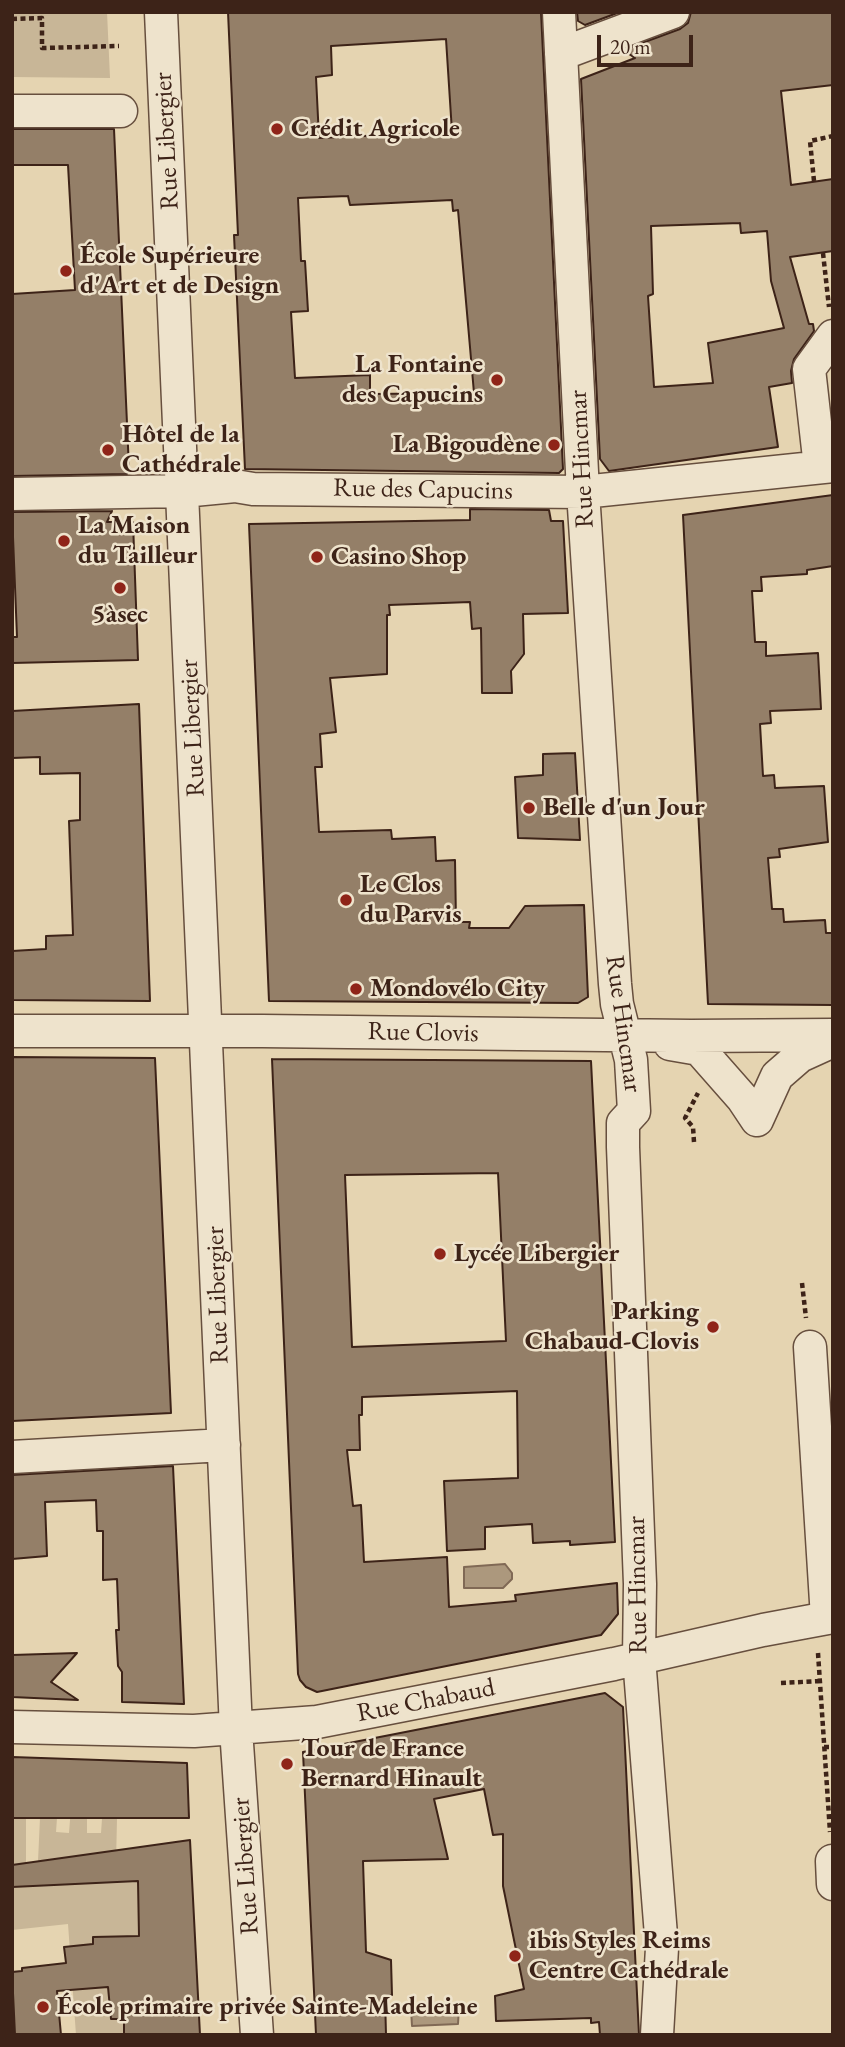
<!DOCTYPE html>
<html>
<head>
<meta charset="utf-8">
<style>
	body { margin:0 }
	#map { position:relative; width:845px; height:2047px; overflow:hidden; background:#e5d4b1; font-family:"EB Garamond",serif }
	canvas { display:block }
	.frame { position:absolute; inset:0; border:14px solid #3d2318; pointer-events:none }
	.scale { position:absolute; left:597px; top:35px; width:96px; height:32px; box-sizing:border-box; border:4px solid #3d2318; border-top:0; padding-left:9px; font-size:21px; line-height:24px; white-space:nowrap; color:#3d2318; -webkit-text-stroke:5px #eee3cc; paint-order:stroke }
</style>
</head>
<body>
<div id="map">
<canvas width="845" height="2047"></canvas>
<div class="frame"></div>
<div class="scale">20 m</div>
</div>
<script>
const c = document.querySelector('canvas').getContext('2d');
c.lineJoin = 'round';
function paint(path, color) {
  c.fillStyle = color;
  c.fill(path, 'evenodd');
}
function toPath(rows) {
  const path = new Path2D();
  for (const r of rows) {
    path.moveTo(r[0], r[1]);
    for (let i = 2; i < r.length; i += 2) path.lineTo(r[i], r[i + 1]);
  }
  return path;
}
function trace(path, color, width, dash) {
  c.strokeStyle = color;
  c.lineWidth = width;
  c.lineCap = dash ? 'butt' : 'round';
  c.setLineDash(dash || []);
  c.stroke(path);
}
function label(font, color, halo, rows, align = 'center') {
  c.font = font + ' "EB Garamond",serif';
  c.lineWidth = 5;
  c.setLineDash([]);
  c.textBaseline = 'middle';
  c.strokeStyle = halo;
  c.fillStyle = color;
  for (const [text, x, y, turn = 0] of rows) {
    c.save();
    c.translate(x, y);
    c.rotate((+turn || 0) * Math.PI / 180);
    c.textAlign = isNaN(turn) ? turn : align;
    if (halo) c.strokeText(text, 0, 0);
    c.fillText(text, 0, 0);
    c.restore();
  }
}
paint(toPath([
	[12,12,107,12,110,78,12,77],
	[71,1807,87,1807,87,1833,101,1833,102,1819,117,1819,116,1863,38,1861,40,1818,57,1818,56,1832,69,1833],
	[12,1818,26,1818,26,1863,12,1865],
	[138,1881,139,1936,93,1937,93,1950,114,1949,110,2005,111,2019,124,2019,124,2035,76,2035,68,1924,12,1930,12,1887]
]), '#c8b697');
const water = toPath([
	[505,1564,512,1573,512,1579,503,1588,464,1588,464,1567,505,1564],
	[459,2007,458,2024,412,2026,411,2009,459,2007]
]);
paint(water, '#ac987d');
trace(water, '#806955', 2);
const building = toPath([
	[228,12,541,12,563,469,559,473,245,469,234,235,238,235,228,12],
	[446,39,452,132,319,138,316,77,332,75,331,46,446,39],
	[348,196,350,205,452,200,453,211,458,210,474,393,370,394,370,375,295,378,291,312,308,311,305,261,301,261,298,198,348,196],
	[577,12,620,12,585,25,578,21,577,12],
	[691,12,833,12,833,85,781,91,791,185,833,179,833,251,790,257,809,324,813,324,814,331,794,359,791,371,792,383,769,387,778,447,609,471,600,459,581,79,635,58,623,50,680,29,688,23,691,12],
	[740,223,741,233,767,231,771,281,784,328,708,343,713,383,654,387,648,296,653,294,651,226,740,223],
	[12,129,114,129,129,469,127,474,12,476,12,294,75,290,68,165,12,165,12,129],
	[833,495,833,566,807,570,807,574,761,577,762,591,752,591,755,642,766,642,766,656,818,653,821,709,770,711,771,723,760,724,763,776,774,775,775,788,824,786,828,842,779,849,780,857,768,858,772,909,783,909,784,922,825,920,826,933,833,933,833,1005,708,1004,683,515,833,495],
	[470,509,549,510,551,521,563,521,568,613,523,614,524,654,511,671,512,693,482,693,481,628,472,629,470,602,389,605,390,615,387,615,387,674,330,678,336,732,320,734,322,767,315,767,319,832,391,830,392,839,435,837,436,861,455,860,456,922,470,922,469,928,509,928,525,906,584,905,588,997,578,1003,269,1001,249,524,470,520,470,509],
	[112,511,107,522,133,522,138,660,12,663,12,637,17,637,12,512,112,511],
	[139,704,150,1001,12,1000,12,951,46,949,46,936,73,935,69,821,80,820,80,773,40,774,40,757,12,758,12,711,139,704],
	[575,753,580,840,518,838,515,777,543,775,543,754,575,753],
	[12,1057,155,1058,171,1413,12,1421,12,1057],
	[272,1059,591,1061,615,1542,570,1545,570,1541,533,1543,532,1524,485,1527,485,1549,447,1551,444,1481,518,1478,517,1391,362,1397,362,1415,359,1415,360,1450,347,1450,353,1506,361,1505,364,1562,447,1557,449,1607,516,1601,515,1595,617,1583,618,1614,601,1635,317,1692,306,1687,300,1680,298,1674,272,1059],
	[498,1173,506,1341,352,1347,345,1175,498,1173],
	[173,1466,184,1704,122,1702,122,1672,118,1666,116,1630,119,1630,117,1579,103,1580,103,1531,97,1531,96,1500,45,1502,47,1556,12,1559,12,1475,173,1466],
	[77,1653,51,1682,78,1700,12,1697,12,1655,77,1653],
	[605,1693,623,1707,639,2035,600,2035,599,2022,591,2023,591,2018,496,2021,495,1996,524,1989,503,1886,503,1834,493,1835,484,1789,434,1799,448,1859,363,1861,366,1952,391,1960,392,1995,385,1996,386,2035,316,2035,303,1752,605,1693],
	[12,1757,187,1763,189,1818,12,1818,12,1757],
	[190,1840,200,2035,124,2035,124,2019,111,2019,108,1987,57,1991,61,2035,15,2035,12,1972,22,1971,22,1968,66,1963,64,1947,93,1944,93,1937,139,1936,138,1881,12,1887,12,1865,190,1840]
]);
paint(building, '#947f68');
trace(building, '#3d2318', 2);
const minor = toPath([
	[161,12,236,1729,257,2035],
	[559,12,583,492,615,984,617,1004,631,1060,634,1111,623,1123,623,1147,640,1584,639,1658,662,1948,657,2035],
	[561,54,673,12],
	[12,111,121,111],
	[820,467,809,369,833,336],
	[12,494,183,491,235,486,253,489,583,492,833,466],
	[12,1031,262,1031,691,1036,833,1035],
	[670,1044,699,1049,743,1099,757,1120],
	[757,1120,777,1076,800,1056,833,1041],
	[810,1347,827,1618],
	[12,1457,224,1445],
	[12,1727,194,1731,317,1722,614,1664,763,1630,833,1617],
	[832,1861,833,1884]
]);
trace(minor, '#674f3e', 35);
trace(toPath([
	[12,19,42,18,42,48,119,46],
	[814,181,810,141,833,136],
	[823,253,829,307],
	[694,1142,693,1127,685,1118,698,1093],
	[802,1283,806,1318],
	[818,1653,830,1832],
	[781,1683,820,1681],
	[824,1747,833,1747]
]), '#3d2318', 4.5, [5, 3.5]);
trace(minor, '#eee3cc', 32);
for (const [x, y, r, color] of [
	[277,129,7,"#8f2418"],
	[66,271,7,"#8f2418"],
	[497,380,7,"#8f2418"],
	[554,445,7,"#8f2418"],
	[108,450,7,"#8f2418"],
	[64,541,7,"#8f2418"],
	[317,557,7,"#8f2418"],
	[120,588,7,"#8f2418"],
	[529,808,7,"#8f2418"],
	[346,900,7,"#8f2418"],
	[356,989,7,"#8f2418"],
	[440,1254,7,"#8f2418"],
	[713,1327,7,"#8f2418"],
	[287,1764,7,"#8f2418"],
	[515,1956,7,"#8f2418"],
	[43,2007,7,"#8f2418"]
]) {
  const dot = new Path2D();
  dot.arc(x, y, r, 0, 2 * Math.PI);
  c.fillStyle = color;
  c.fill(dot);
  trace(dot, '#eee3cc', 2.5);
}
label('bold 26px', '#3d2318', '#eee3cc', [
	["Crédit Agricole",291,129],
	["École Supérieure",80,256],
	["d'Art et de Design",80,286],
	["La Fontaine",483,365,"right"],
	["des Capucins",483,395,"right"],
	["Hôtel de la",122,435],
	["Cathédrale",122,465],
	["La Bigoudène",540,445,"right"],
	["La Maison",78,526],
	["du Tailleur",78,556],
	["Casino Shop",331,557],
	["5àsec",120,615,"center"],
	["Belle d'un Jour",543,808],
	["Le Clos",360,885],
	["du Parvis",360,915],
	["Mondovélo City",370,989],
	["Lycée Libergier",454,1254],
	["Parking",699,1312,"right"],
	["Chabaud-Clovis",699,1342,"right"],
	["Tour de France",301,1749],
	["Bernard Hinault",301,1779],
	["ibis Styles Reims",529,1941],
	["Centre Cathédrale",529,1971],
	["École primaire privée Sainte-Madeleine",57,2007]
], 'left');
label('26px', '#3d2318', '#eee3cc', [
	["Rue Libergier",167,141,-93],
	["Rue Hincmar",582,459,-93],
	["Rue des Capucins",423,490,1],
	["Rue Libergier",193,728,-93],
	["Rue Hincmar",623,1024,82],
	["Rue Clovis",423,1033,1],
	["Rue Libergier",218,1295,-92],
	["Rue Hincmar",638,1585,-91],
	["Rue Chabaud",426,1701,-11],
	["Rue Libergier",246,1866,-94]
]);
</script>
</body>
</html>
